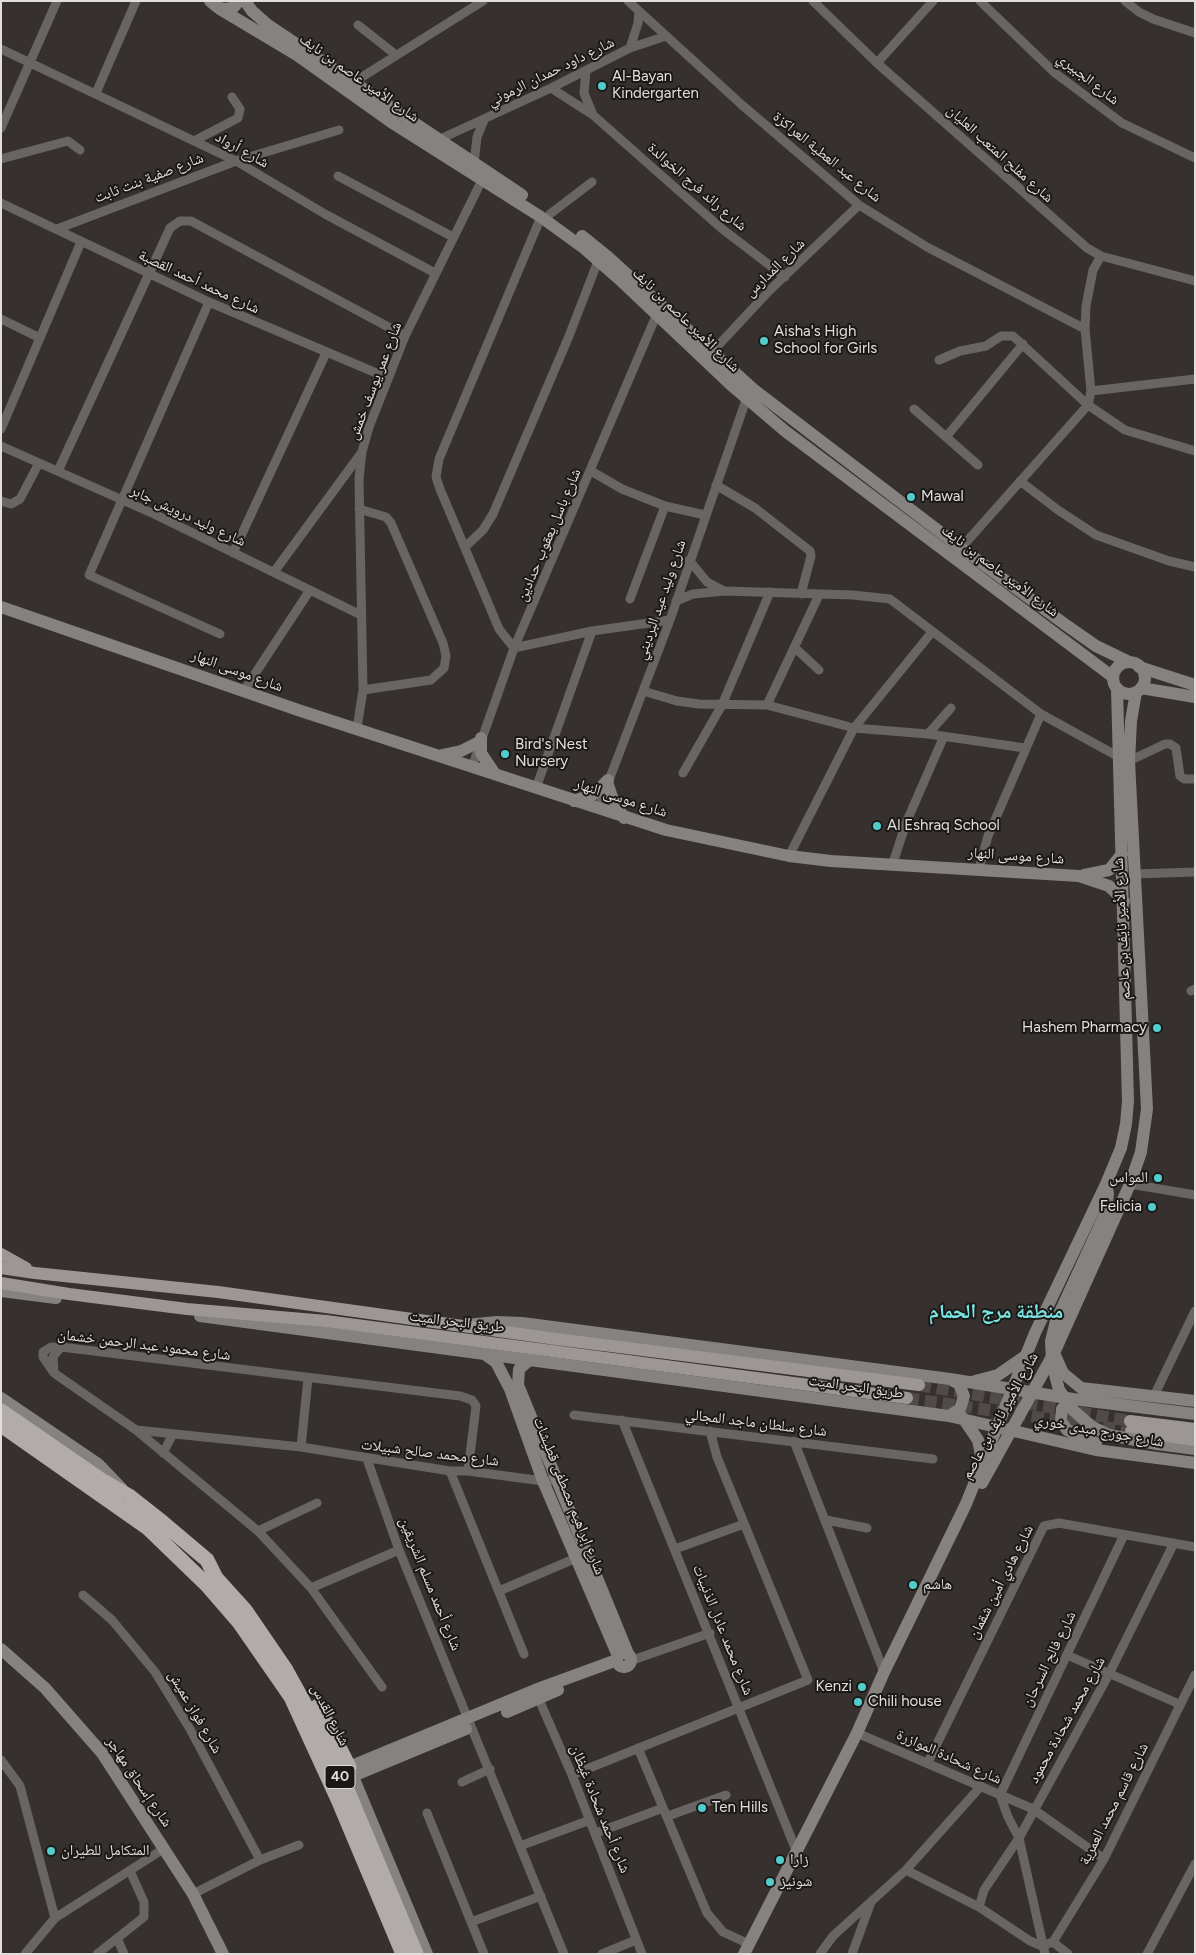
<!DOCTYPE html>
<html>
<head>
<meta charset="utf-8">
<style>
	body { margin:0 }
	#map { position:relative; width:1196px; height:1955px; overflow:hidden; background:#36312f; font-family:Figtree,sans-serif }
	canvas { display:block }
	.frame { position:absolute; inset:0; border:2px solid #e1dedc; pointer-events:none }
</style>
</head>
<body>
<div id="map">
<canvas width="1196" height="1955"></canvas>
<div class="frame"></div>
</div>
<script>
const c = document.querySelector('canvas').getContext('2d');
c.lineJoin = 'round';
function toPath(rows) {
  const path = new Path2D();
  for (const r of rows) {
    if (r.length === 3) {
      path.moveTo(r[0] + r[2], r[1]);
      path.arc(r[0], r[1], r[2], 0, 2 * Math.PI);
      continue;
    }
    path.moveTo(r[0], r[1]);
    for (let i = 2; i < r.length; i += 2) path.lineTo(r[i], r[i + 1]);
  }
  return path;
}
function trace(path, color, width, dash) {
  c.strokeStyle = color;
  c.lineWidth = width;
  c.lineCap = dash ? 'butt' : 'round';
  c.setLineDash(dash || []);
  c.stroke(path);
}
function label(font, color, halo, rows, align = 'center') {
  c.font = font + ' Figtree,"Noto Naskh Arabic",sans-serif';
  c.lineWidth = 4;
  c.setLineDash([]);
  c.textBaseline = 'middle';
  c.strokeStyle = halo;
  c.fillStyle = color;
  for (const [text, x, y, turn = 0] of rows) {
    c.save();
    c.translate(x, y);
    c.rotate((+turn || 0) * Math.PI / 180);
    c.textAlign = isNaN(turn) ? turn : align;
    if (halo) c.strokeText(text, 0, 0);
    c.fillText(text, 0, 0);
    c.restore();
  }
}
trace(toPath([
	[919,1385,1130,1421],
	[907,1398,1131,1431]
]), '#504b49', 12, [12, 6]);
trace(toPath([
	[628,1,742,105,859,205,927,247,1085,329],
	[813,1,877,63,1087,248,1101,256,1195,281],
	[980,1,1055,73,1122,123,1195,158],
	[1125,1,1139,12,1153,19,1195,33],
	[358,25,396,55],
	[630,48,638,23,639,11],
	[1,49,236,161,325,214,435,273],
	[877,63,933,1],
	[586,71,584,93,593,115],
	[354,82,483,1],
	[551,88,593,115,721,228,785,277],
	[96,93,136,1],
	[1,128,57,1],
	[196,140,238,118,240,109,232,97],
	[438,140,551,88,630,48,666,36],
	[1,159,68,141,80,150],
	[474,163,477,137,484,120],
	[338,176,453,237],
	[1,203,209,302,388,378],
	[550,214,592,182],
	[541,217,439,459,436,477,440,489,499,629,514,648,592,631,670,620],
	[57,229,236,161,339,130],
	[209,302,89,575,220,634],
	[1,319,40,338],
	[712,352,770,290,859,205],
	[939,360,960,351,986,346,1001,336,1013,336,1088,405,1125,430,1195,451],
	[1091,391,1195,379],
	[914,409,978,465],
	[1,429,81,242],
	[946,437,1023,344],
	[1,446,154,514,361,615],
	[58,471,170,228,180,221,191,221,405,336],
	[591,471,622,489,665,506,705,515],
	[1020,481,1058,510,1096,535,1169,561,1195,567],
	[716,485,755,508,810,551,811,556,801,594],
	[1,501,11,504,20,499,39,463],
	[359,509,386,517,391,523,443,643,446,656,444,668,431,680,363,690],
	[465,547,483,530,493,514,569,336,598,261],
	[961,548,1088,405,1091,391,1085,329,1086,306,1093,270,1101,256],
	[233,553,326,353],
	[689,560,707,582,722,590],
	[274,572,362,452],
	[630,599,665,506],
	[676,601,693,594,725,591,853,595,890,599,1041,714,1119,757],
	[794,647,819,670],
	[643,691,677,701,699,704,767,705,854,728,928,734,1025,748],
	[243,692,310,590],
	[767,705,819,595],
	[357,728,363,690,359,479,362,452,369,427,405,336,482,180],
	[928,734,951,708],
	[1129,761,1165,744,1170,744,1176,748,1180,776,1184,779,1195,779],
	[472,767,514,648,656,316],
	[683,773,722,705,770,592],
	[536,788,592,631],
	[598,809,670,620,746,400],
	[789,856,854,728,932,632],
	[892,866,906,823,944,736],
	[979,869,988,836,1041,714],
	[1135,874,1195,872],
	[1191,991,1195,989],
	[1130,1184,1195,1195],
	[54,1373,53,1357,61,1347],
	[1154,1396,1195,1311],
	[574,1415,933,1459],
	[622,1420,796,1850],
	[136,1430,301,1447,450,1471,468,1471,543,1481,557,1480],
	[794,1441,884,1672],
	[301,1447,308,1378],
	[163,1453,173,1434],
	[367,1459,399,1550,564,1954],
	[450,1471,524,1654],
	[826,1520,867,1528],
	[258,1531,317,1503],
	[675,1549,744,1524],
	[311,1588,399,1550],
	[499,1591,581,1556],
	[83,1595,112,1620,155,1672,190,1729,260,1860],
	[1067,1655,1179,1704],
	[630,1661,710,1633],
	[382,1687,311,1588,258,1531,136,1430,54,1373,43,1357,43,1352,51,1347,61,1347,460,1396,472,1400,476,1406,468,1471],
	[537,1695,572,1775,642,1954],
	[857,1733,1033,1809,1104,1859],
	[638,1748,707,1913,723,1932,749,1944],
	[1,1760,20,1786,55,1918],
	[928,1762,1044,1526,1059,1523,1195,1547],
	[572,1775,808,1680,717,1457,710,1431],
	[462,1782,490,1769],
	[427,1813,484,1954],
	[668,1816,726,1795],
	[596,1833,663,1808],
	[520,1846,590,1820],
	[906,1870,979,1907,1030,1941,1042,1946,1053,1942,1068,1954],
	[193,1894,260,1860,299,1845],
	[979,1907,984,1890,1019,1838,1109,1674,1174,1543],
	[471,1922,541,1896],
	[117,1938,124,1954],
	[1053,1942,1104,1859,1195,1675],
	[25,1954,55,1918,165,1848],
	[97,1954,144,1917,144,1902,130,1871],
	[602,1954,636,1940],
	[820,1954,833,1936,906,1870,981,1786],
	[852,1954,871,1902],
	[1045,1954,1019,1838,1008,1817,1000,1795,1124,1535],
	[1147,1954,1195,1864]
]), '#686564', 9);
trace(toPath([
	[210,1,217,7,225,9,234,7,239,1],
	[245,1,252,11,268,25,522,195],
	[220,9,297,55,394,124,541,217,585,249,619,279,731,385,785,431,1113,677],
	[582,236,608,257,753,389,961,548,1066,625,1096,646,1129,662],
	[1,607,298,710,666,830,789,856,831,861,1079,876,1109,886,1124,901],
	[1129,678,16],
	[1139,667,1195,685],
	[1141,688,1195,697],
	[481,738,481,753,495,774],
	[442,755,461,751,479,742],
	[607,782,612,797,624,818],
	[574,801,594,794,608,780],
	[1084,875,1109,870,1122,854],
	[1,1291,56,1298],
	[200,1316,949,1416,1096,1450,1195,1463],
	[1056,1321,1106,1212,1108,1193,1106,1184],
	[466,1325,497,1322,522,1323,950,1379,1073,1399,1195,1414],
	[483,1353,496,1362,510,1389,543,1481,618,1656],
	[1054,1353,1063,1373,1081,1388,1195,1401],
	[531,1359,519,1369,518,1385,629,1656],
	[975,1381,998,1375,1024,1357],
	[1,1398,98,1464,122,1489],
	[1073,1399,1062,1409,1061,1421,1067,1430,1096,1443],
	[949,1416,960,1409,964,1396,959,1384,950,1379],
	[963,1418,978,1440,982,1461],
	[1157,1444,1195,1449],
	[982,1483,1054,1353,1130,1184,1141,1152,1147,1109,1129,761,1131,721,1136,692],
	[1,1649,45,1688,102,1753,193,1894,223,1954],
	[624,1660,7],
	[507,1712,558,1690],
	[353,1776,466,1729],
	[427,1954,349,1767,535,1690,617,1660],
	[744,1954,857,1733,884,1672,966,1504,1035,1333,1106,1184,1121,1148,1126,1124,1128,1101,1117,689]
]), '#868280', 12);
trace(toPath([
	[1,1254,26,1268],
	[1,1268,35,1273,218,1292,556,1339,919,1385],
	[1,1283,69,1294,187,1309,326,1321,907,1398],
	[1130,1421,1195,1429],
	[1131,1431,1195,1440]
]), '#9c9795', 12);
trace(toPath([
	[1,1411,101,1480,129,1496,162,1522,207,1560,216,1578,245,1610,286,1670,313,1719,348,1792,416,1954],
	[1,1425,148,1528,207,1585,239,1622,291,1697,340,1804,403,1954],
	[318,1706,349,1767]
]), '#b1aba9', 15);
trace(toPath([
	[1056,1321,1051,1341,1052,1363,1059,1390,1074,1411,1091,1426,1109,1435,1157,1444]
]), '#868280', 12);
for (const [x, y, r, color] of [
	[602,86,5,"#53cdca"],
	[764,341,5,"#53cdca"],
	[911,497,5,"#53cdca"],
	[505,754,5,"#53cdca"],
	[877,826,5,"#53cdca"],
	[1157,1028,5,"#53cdca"],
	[1158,1178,5,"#53cdca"],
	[1152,1207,5,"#53cdca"],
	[913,1585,5,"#53cdca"],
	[862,1687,5,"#53cdca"],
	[858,1702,5,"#53cdca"],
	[702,1808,5,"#53cdca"],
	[51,1851,5,"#53cdca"],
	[780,1860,5,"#53cdca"],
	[770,1882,5,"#53cdca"]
]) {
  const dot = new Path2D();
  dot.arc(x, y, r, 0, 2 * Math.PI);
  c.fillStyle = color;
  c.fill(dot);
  trace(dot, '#1b1918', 2);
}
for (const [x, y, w] of [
	[340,1777,30]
]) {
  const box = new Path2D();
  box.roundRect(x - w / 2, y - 11.5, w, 23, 4);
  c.fillStyle = '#1b1918';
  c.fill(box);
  trace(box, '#e1dedc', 1);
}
label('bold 14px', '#e1dedc', null, [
	["40",340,1777]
]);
label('15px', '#e1dedc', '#1b1918', [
	["شارع داود حمدان الرموني",551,72,-26],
	["شارع الأمير عاصم بن نايف",359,78,35],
	["شارع الجبيري",1088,79,38],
	["شارع أرواد",242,150,29],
	["شارع مفلح المتعب العليان",1000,154,42],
	["شارع عبد العطية العراكزة",827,157,39],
	["شارع صفية بنت ثابت",149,178,-21],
	["شارع رائد فرج الخوالدة",697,187,41],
	["شارع المدارس",775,268,-44],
	["شارع محمد أحمد القصبة",199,282,25],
	["شارع الأمير عاصم بن نايف",686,320,44],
	["شارع عمر يوسف خمش",375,381,-69],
	["شارع وليد درويش جابر",188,516,25],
	["شارع باسل يعقوب حدادين",549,535,-67],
	["شارع الأمير عاصم بن نايف",1000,571,37],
	["شارع وليد عيد البرديني",661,600,-71],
	["شارع موسى النهار",237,671,20],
	["شارع موسى النهار",621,798,18],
	["شارع موسى النهار",1016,856,4],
	["شارع الأمير نايف بن عاصم",1122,929,-93],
	["طريق البحر الميت",457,1322,7],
	["شارع محمود عبد الرحمن خشمان",144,1345,7],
	["طريق البحر الميت",856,1387,8],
	["شارع الأمير نايف بن عاصم",1000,1416,-61],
	["شارع سلطان ماجد المجالي",756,1423,7],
	["شارع جورج مبدى خوري",1099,1431,10],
	["شارع محمد صالح شبيلات",430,1453,7],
	["شارع إبراهيم مصطفى قطيشات",569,1496,68],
	["شارع هادي أمين شقمان",1001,1582,-63],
	["شارع أحمد مسلم الشريقين",430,1584,68],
	["شارع محمد عادل الذنيبات",723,1630,68],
	["شارع فالح السرحان",1049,1659,-64],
	["شارع فواز عميش",195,1712,60],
	["شارع القدس",330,1715,63],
	["شارع محمد شحادة محمود",1067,1720,-61],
	["شارع شحادة الموازرة",949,1757,24],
	["شارع إسحاق مهاجر",139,1782,56],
	["شارع قاسم محمد العمرية",1114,1804,-63],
	["شارع أحمد شحادة غيظان",600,1809,68]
]);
label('15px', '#e1dedc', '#1b1918', [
	["Al-Bayan",612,77],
	["Kindergarten",612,94],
	["Aisha's High",774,332],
	["School for Girls",774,349],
	["Mawal",921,497],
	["Bird's Nest",515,745],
	["Nursery",515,762],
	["Al Eshraq School",887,826],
	["Hashem Pharmacy",1147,1028,"right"],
	["المواس",1148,1178,"right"],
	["Felicia",1142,1207,"right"],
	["هاشم",923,1585],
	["Kenzi",852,1687,"right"],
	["Chili house",868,1702],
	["Ten Hills",712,1808],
	["المتكامل للطيران",61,1851],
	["زارا",790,1860],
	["شونيز",780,1882]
], 'left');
label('bold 20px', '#79e5e1', '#1b1918', [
	["منطقة مرج الحمام",996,1312]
]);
</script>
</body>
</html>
